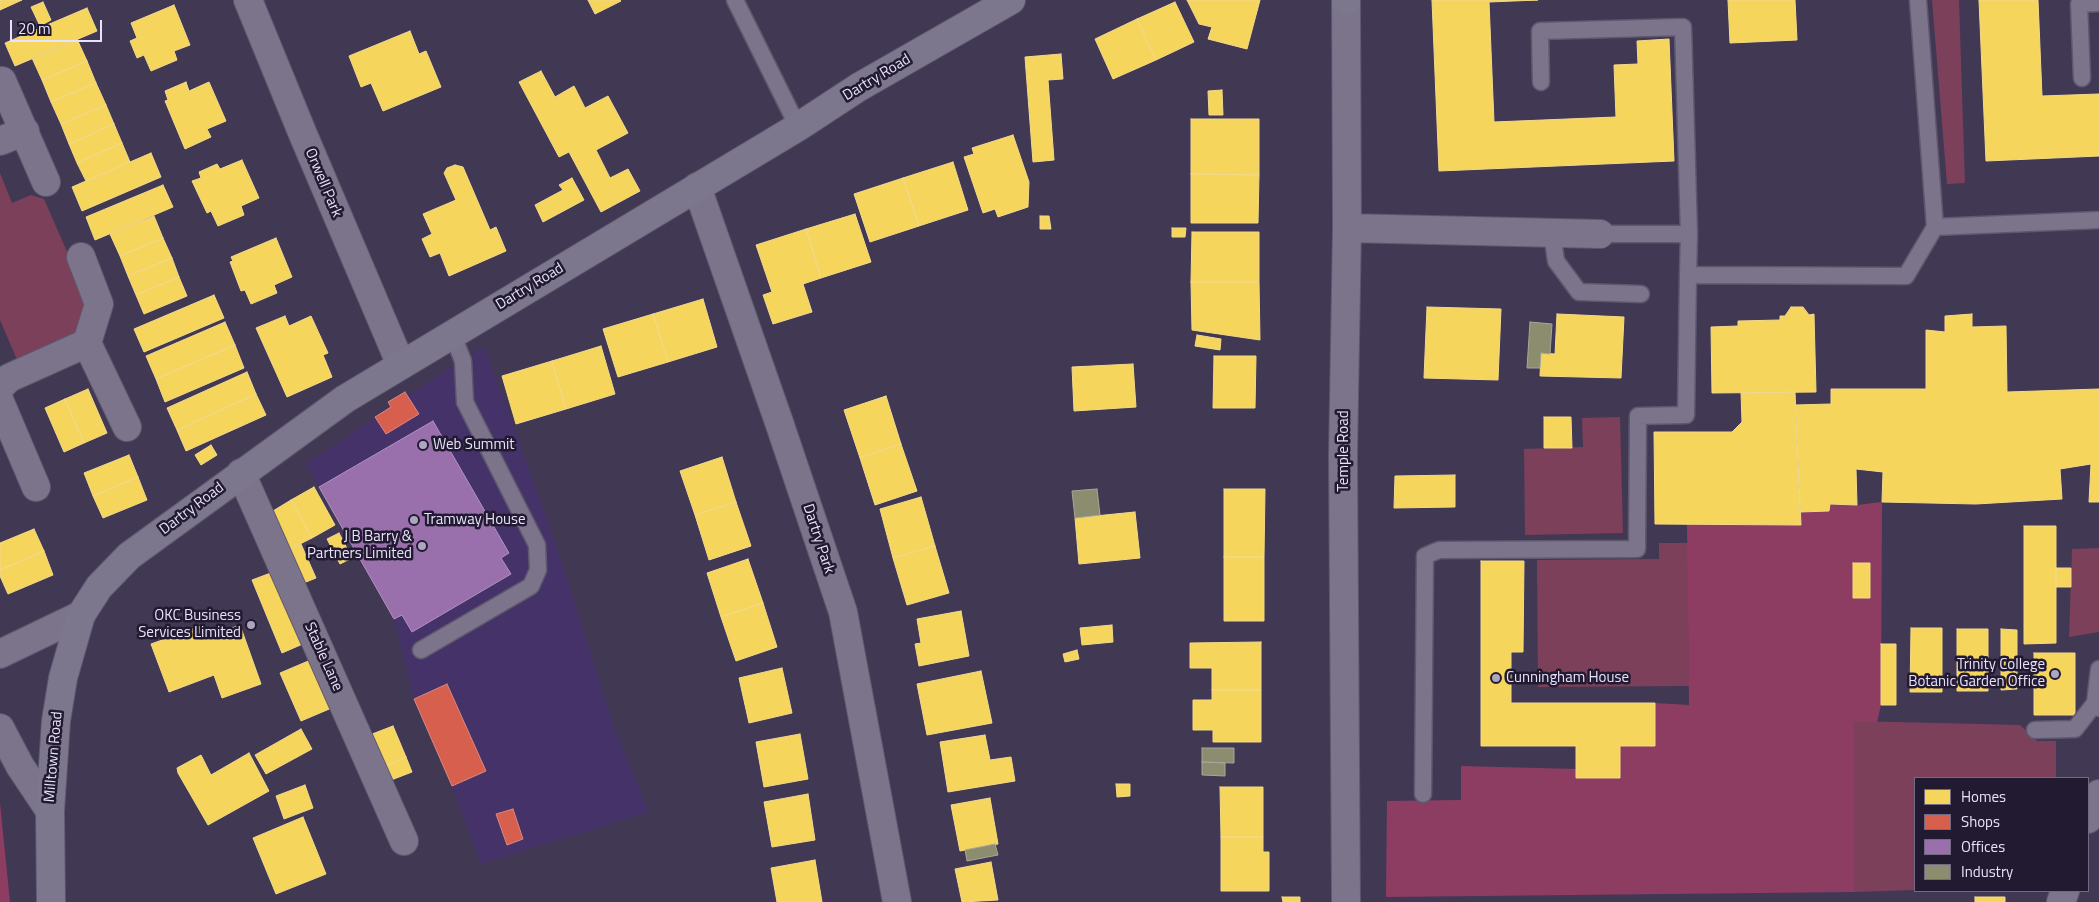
<!DOCTYPE html>
<html>
<head>
<meta charset="utf-8">
<style>
	body { margin:0 }
	#map { position:relative; width:2099px; height:902px; overflow:hidden; background:#413853; font-family:"Titillium Web",sans-serif }
	canvas { display:block }
	.legend { position:absolute; left:1914px; top:777px; width:175px; height:115px; box-sizing:border-box; background:#211a31; border:1px solid #716a82; margin:0; padding:6px 9px; list-style:none; font-size:15px; color:#e8e2fc }
	.legend li { display:flex; align-items:center; gap:10px; height:25px }
	.legend b { width:25px; border:1px solid #716a82 }
	.scale { position:absolute; left:10px; top:20px; width:92px; height:22px; box-sizing:border-box; border:2px solid #e8e2fc; border-top:0; padding-left:6px; font-size:15px; line-height:18px; white-space:nowrap; color:#e8e2fc; -webkit-text-stroke:4px #211a31; paint-order:stroke }
</style>
</head>
<body>
<div id="map">
<canvas width="2099" height="902"></canvas>
<ul class="legend">
<li><b style="height:14px;background:#f6d55c"></b>Homes</li>
<li><b style="height:14px;background:#d6604d"></b>Shops</li>
<li><b style="height:14px;background:#9970ab"></b>Offices</li>
<li><b style="height:14px;background:#8c8c6e"></b>Industry</li>
</ul>
<div class="scale">20 m</div>
</div>
<script>
const c = document.querySelector('canvas').getContext('2d');
c.lineJoin = 'round';
function paint(path, color) {
  c.fillStyle = color;
  c.fill(path, 'evenodd');
}
function toPath(rows) {
  const path = new Path2D();
  for (const r of rows) {
    path.moveTo(r[0], r[1]);
    for (let i = 2; i < r.length; i += 2) path.lineTo(r[i], r[i + 1]);
  }
  return path;
}
function trace(path, color, width, dash) {
  c.strokeStyle = color;
  c.lineWidth = width;
  c.lineCap = dash ? 'butt' : 'round';
  c.setLineDash(dash || []);
  c.stroke(path);
}
function label(font, color, halo, rows, align = 'center') {
  c.font = font + ' "Titillium Web",sans-serif';
  c.lineWidth = 5;
  c.setLineDash([]);
  c.textBaseline = 'middle';
  c.strokeStyle = halo;
  c.fillStyle = color;
  for (const [text, x, y, turn = 0] of rows) {
    c.save();
    c.translate(x, y);
    c.rotate((+turn || 0) * Math.PI / 180);
    c.textAlign = isNaN(turn) ? turn : align;
    if (halo) c.strokeText(text, 0, 0);
    c.fillText(text, 0, 0);
    c.restore();
  }
}
paint(toPath([
	[484,345,557,547,615,730,649,812,481,864,452,786,414,699,394,619,306,464]
]), '#443268');
paint(toPath([
	[1932,0,1959,0,1965,183,1947,184],
	[0,173,12,203,31,195,44,199,89,302,85,329,18,362,0,320],
	[1620,417,1623,533,1525,535,1524,449,1583,447,1582,418],
	[1659,543,1688,543,1689,686,1538,687,1537,560,1659,559],
	[2099,548,2099,632,2069,637,2072,549],
	[1854,721,2020,725,2037,741,2056,741,2056,778,1915,778,1915,890,1854,892]
]), '#7c405a');
paint(toPath([
	[1882,502,1881,705,1877,722,1854,722,1854,892,1386,897,1387,801,1461,800,1461,766,1576,769,1576,778,1620,778,1620,746,1655,746,1655,703,1689,705,1687,524,1800,525,1800,512,1829,511,1830,504,1857,505],
	[0,803,10,902,0,902]
]), '#8e3d62');
const homes = toPath([
	[0,0,22,0,0,10,0,0],
	[588,0,620,0,621,1,595,14,588,0],
	[1187,0,1260,0,1247,49,1208,39,1212,27,1199,24,1187,0],
	[1432,0,1538,0,1489,2,1494,122,1616,117,1614,65,1638,64,1637,41,1669,39,1674,161,1439,171,1432,0],
	[1728,0,1795,0,1797,40,1730,43,1728,0],
	[1979,0,2038,0,2042,96,2099,94,2099,156,1986,161,1979,0],
	[43,2,51,20,40,26,31,7,43,2],
	[1175,2,1194,42,1156,60,1137,19,1175,2],
	[174,5,190,45,174,51,177,60,151,71,144,55,137,58,130,41,137,38,131,23,174,5],
	[87,8,97,31,15,66,5,43,87,8],
	[1137,19,1156,60,1113,79,1095,39,1137,19],
	[410,31,419,54,426,51,441,87,383,111,371,83,361,87,349,56,410,31],
	[77,39,87,61,42,80,32,58,77,39],
	[1061,54,1063,79,1048,80,1054,160,1033,162,1025,57,1061,54],
	[87,61,96,83,51,102,42,80,87,61],
	[541,71,555,97,574,86,585,108,608,96,628,133,596,150,610,178,628,169,640,191,601,212,569,152,559,157,519,82,541,71],
	[186,82,189,91,209,82,226,121,207,129,211,137,185,149,165,101,168,100,165,91,186,82],
	[96,83,106,105,61,124,51,102,96,83],
	[1222,90,1223,115,1209,115,1208,91,1222,90],
	[106,105,114,124,69,144,61,124,106,105],
	[1191,119,1259,119,1259,175,1191,174,1191,119],
	[114,124,122,143,77,163,69,144,114,124],
	[1013,135,1029,182,1028,207,998,217,995,209,983,213,964,157,974,154,972,148,1013,135],
	[122,143,130,162,86,181,77,163,122,143],
	[151,153,161,177,82,211,72,187,151,153],
	[242,160,259,198,241,206,244,215,218,226,211,211,207,213,192,181,201,178,199,172,217,164,220,169,242,160],
	[953,162,968,210,919,226,903,178,953,162],
	[455,165,463,167,490,230,496,227,506,251,449,276,440,253,430,257,422,239,432,234,423,214,456,200,444,173,447,168,455,165],
	[1191,174,1259,175,1258,223,1191,223,1191,174],
	[572,178,584,200,543,222,535,205,563,190,559,185,572,178],
	[903,178,919,226,870,242,854,194,903,178],
	[163,185,173,207,95,240,86,217,163,185],
	[855,214,871,262,821,278,806,229,855,214],
	[154,216,163,238,120,256,110,234,154,216],
	[1040,216,1049,216,1051,229,1040,229,1040,216],
	[1172,228,1186,228,1185,237,1172,237,1172,228],
	[806,229,821,278,803,284,812,312,773,324,763,295,772,292,756,245,806,229],
	[1192,232,1259,232,1259,282,1191,282,1192,232],
	[163,238,172,258,128,276,120,256,163,238],
	[276,238,292,277,274,285,277,293,251,304,245,290,241,291,230,262,233,261,231,257,276,238],
	[172,258,179,277,136,295,128,276,172,258],
	[179,277,187,296,144,314,136,295,179,277],
	[1191,282,1259,282,1260,340,1192,330,1191,282],
	[214,295,224,318,144,352,134,329,214,295],
	[703,299,717,347,668,362,653,314,703,299],
	[1427,307,1501,309,1498,380,1424,378,1427,307],
	[1791,307,1803,307,1809,315,1814,314,1816,392,1712,393,1711,327,1738,326,1738,321,1780,320,1780,316,1785,316,1791,307],
	[653,314,668,362,618,377,603,329,653,314],
	[1557,314,1624,317,1621,378,1540,376,1541,353,1555,354,1557,314],
	[1972,314,1972,327,2006,326,2007,392,2099,389,2099,502,2089,502,2091,464,2060,469,2062,499,1976,504,1882,502,1883,472,1856,469,1857,505,1830,504,1829,511,1800,512,1795,405,1831,404,1831,389,1926,389,1926,330,1945,332,1945,316,1972,314],
	[285,316,289,326,311,316,328,353,323,355,332,377,287,397,256,328,285,316],
	[225,322,235,345,156,379,146,356,225,322],
	[1197,335,1221,339,1220,350,1195,346,1197,335],
	[235,345,244,368,165,402,156,379,235,345],
	[601,346,615,394,566,409,552,361,601,346],
	[1214,356,1256,356,1255,408,1213,408,1214,356],
	[552,361,566,409,516,424,502,376,552,361],
	[1133,364,1136,407,1074,411,1072,367,1133,364],
	[247,372,256,394,177,430,167,408,247,372],
	[88,389,107,433,84,443,65,399,88,389],
	[1795,392,1801,525,1655,524,1654,432,1732,432,1742,422,1741,393,1795,392],
	[256,394,266,415,186,451,177,430,256,394],
	[886,396,901,444,860,458,844,410,886,396],
	[65,399,84,443,64,452,45,408,65,399],
	[1544,417,1571,417,1572,448,1544,448,1544,417],
	[901,444,917,491,875,505,860,458,901,444],
	[211,445,217,455,201,465,195,455,211,445],
	[129,455,138,477,93,496,84,473,129,455],
	[722,457,736,502,695,515,680,471,722,457],
	[1455,475,1455,507,1394,508,1395,476,1455,475],
	[138,477,147,500,103,518,93,496,138,477],
	[314,487,335,525,312,538,291,500,314,487],
	[1224,489,1265,489,1264,557,1224,557,1224,489],
	[921,497,935,546,893,558,880,509,921,497],
	[291,500,312,538,286,551,268,514,291,500],
	[736,502,751,546,709,560,695,515,736,502],
	[1135,512,1140,558,1079,564,1075,518,1135,512],
	[2024,526,2056,526,2056,643,2024,644,2024,526],
	[34,529,44,551,0,570,0,543,34,529],
	[339,533,352,558,340,564,327,539,339,533],
	[301,544,316,578,301,584,286,551,301,544],
	[935,546,949,593,907,605,893,558,935,546],
	[44,551,53,575,8,594,0,576,0,570,44,551],
	[1224,557,1264,557,1264,621,1224,621,1224,557],
	[748,559,763,603,721,617,707,573,748,559],
	[1481,561,1524,561,1523,652,1511,652,1511,703,1655,703,1655,746,1620,746,1620,778,1576,778,1576,746,1481,746,1481,561],
	[1853,563,1870,563,1870,598,1853,598,1853,563],
	[2056,568,2071,568,2071,587,2056,587,2056,568],
	[276,571,305,643,282,653,252,580,276,571],
	[763,603,777,647,736,661,721,617,763,603],
	[961,611,969,656,919,666,915,644,921,643,917,619,961,611],
	[204,625,208,637,240,625,261,684,222,698,214,675,169,692,151,644,204,625],
	[1112,625,1113,642,1082,645,1080,628,1112,625],
	[1911,628,1942,628,1942,692,1910,692,1911,628],
	[1957,629,1988,629,1988,691,1957,691,1957,629],
	[2001,629,2017,630,2017,689,2001,690,2001,629],
	[1261,642,1261,690,1212,690,1212,668,1190,668,1190,643,1261,642],
	[1881,644,1896,644,1896,705,1881,705,1881,644],
	[1077,650,1079,659,1065,662,1063,654,1077,650],
	[2034,653,2075,653,2075,715,2034,715,2034,653],
	[313,659,334,707,301,721,280,673,313,659],
	[782,668,792,713,749,723,739,678,782,668],
	[981,671,992,723,927,735,917,684,981,671],
	[1212,690,1261,690,1261,742,1213,742,1213,730,1193,730,1193,700,1212,700,1212,690],
	[393,726,406,757,380,768,367,736,393,726],
	[301,729,312,749,266,774,255,755,301,729],
	[800,734,808,779,764,787,756,742,800,734],
	[985,735,990,760,1011,757,1015,781,948,792,940,742,985,735],
	[249,753,269,791,208,825,178,773,177,768,201,755,211,775,249,753],
	[406,757,412,772,386,782,380,768,406,757],
	[1116,784,1130,784,1130,796,1117,797,1116,784],
	[305,785,313,808,284,819,276,796,305,785],
	[1220,787,1263,787,1263,837,1221,837,1220,787],
	[808,794,815,840,772,847,764,802,808,794],
	[990,798,998,844,960,851,951,805,990,798],
	[303,817,326,874,276,894,253,838,303,817],
	[1221,837,1263,837,1263,852,1269,852,1269,891,1221,891,1221,837],
	[815,860,822,902,777,902,771,868,815,860],
	[991,862,998,900,962,902,955,869,991,862],
	[1282,897,1300,897,1300,902,1283,902,1282,897],
	[1975,897,2005,897,2005,902,1975,902,1975,897]
]);
paint(homes, '#f6d55c');
trace(homes, '#f2d98c', 1);
const shops = toPath([
	[405,392,419,414,386,434,375,417,391,407,388,402,405,392],
	[447,684,486,771,452,786,414,699,447,684],
	[513,809,523,839,507,845,496,814,513,809]
]);
paint(shops, '#d6604d');
trace(shops, '#db8782', 1);
const offices = toPath([
	[433,421,509,553,501,558,511,574,412,632,402,615,394,619,319,487,433,421]
]);
paint(offices, '#9970ab');
trace(offices, '#b192c3', 1);
const industry = toPath([
	[1530,322,1552,324,1550,354,1541,353,1540,368,1527,368,1530,322],
	[1097,489,1100,515,1075,518,1072,491,1097,489],
	[1202,748,1234,748,1234,763,1202,762,1202,748],
	[1202,762,1225,763,1225,776,1202,775,1202,762],
	[995,844,998,855,967,861,965,850,995,844]
]);
paint(industry, '#8c8c6e');
trace(industry, '#a8a699', 1);
const service = toPath([
	[735,0,798,127],
	[1918,0,1935,227],
	[2082,78,2079,4,2099,3],
	[1541,82,1540,31,1683,27,1689,234],
	[1552,233,1556,261,1579,292,1641,294],
	[1600,234,1689,234,1688,275],
	[421,650,531,586,538,570,537,545,465,402,463,361,452,333],
	[2099,669,2095,703,2099,708],
	[2035,730,2075,729,2095,703],
	[1423,794,1425,556,1439,550,1637,549,1638,416,1686,415,1688,275,1906,276,1935,227,2099,220]
]);
const minor = toPath([
	[1346,0,1347,228,1343,456,1346,902],
	[2,81,46,182],
	[0,141,25,131],
	[697,187,780,425,843,612,897,902],
	[1347,228,1600,234],
	[81,257,99,304,87,343],
	[0,387,9,378,87,343,127,427],
	[0,402,36,487],
	[241,473,404,841],
	[0,654,81,615],
	[0,728,20,766,50,811],
	[2088,819,2099,794],
	[2061,902,2065,891]
]);
const tertiary = toPath([
	[248,0,302,132,401,365]
]);
const secondary = toPath([
	[1346,0,1346,1],
	[51,902,50,811,56,721,63,678,81,615,99,587,129,556,345,399,798,127,859,87,1011,0]
]);
trace(service, '#5e576e', 19);
trace(minor, '#5e576e', 30);
trace(tertiary, '#5e576e', 30);
trace(secondary, '#5e576e', 30);
trace(service, '#7b748a', 16);
trace(minor, '#7b748a', 28);
trace(tertiary, '#7b748a', 28);
trace(secondary, '#7d778e', 28);
for (const [x, y, r, color] of [
	[423,445,5,"#aea6c1"],
	[414,520,5,"#aea6c1"],
	[422,546,5,"#aea6c1"],
	[251,625,5,"#aea6c1"],
	[2055,674,5,"#aea6c1"],
	[1496,678,5,"#aea6c1"]
]) {
  const dot = new Path2D();
  dot.arc(x, y, r, 0, 2 * Math.PI);
  c.fillStyle = color;
  c.fill(dot);
  trace(dot, '#211a31', 2);
}
label('15px', '#e8e2fc', '#211a31', [
	["Dartry Road",877,78,-31],
	["Orwell Park",323,183,67],
	["Dartry Road",530,287,-31],
	["Temple Road",1344,451,-90],
	["Dartry Road",192,509,-37],
	["Dartry Park",818,539,72],
	["Stable Lane",323,657,66],
	["Milltown Road",54,757,-85]
]);
label('15px', '#e8e2fc', '#211a31', [
	["Web Summit",433,445],
	["Tramway House",424,520],
	["J B Barry &",412,537,"right"],
	["Partners Limited",412,554,"right"],
	["OKC Business",241,616,"right"],
	["Services Limited",241,633,"right"],
	["Trinity College",2045,665,"right"],
	["Botanic Garden Office",2045,682,"right"],
	["Cunningham House",1506,678]
], 'left');
</script>
</body>
</html>
